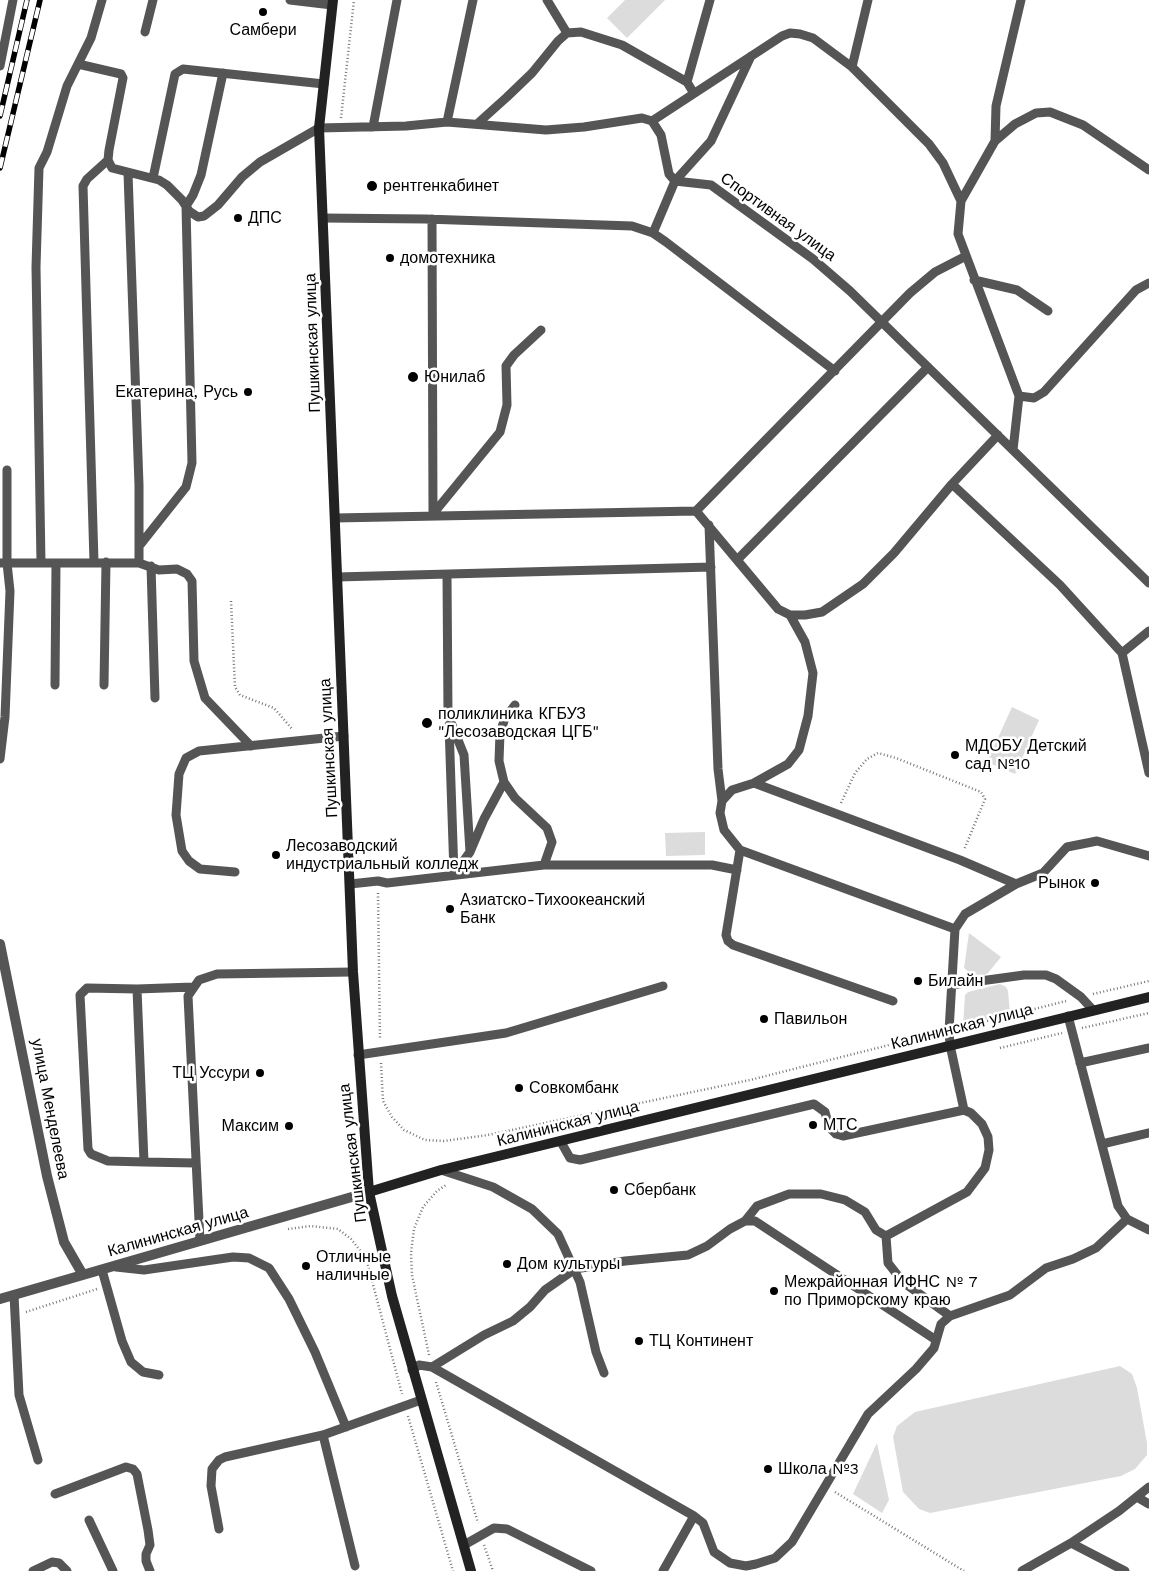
<!DOCTYPE html>
<html>
<head>
<meta charset="utf-8">
<style>
	body { margin:0 }
	canvas { display:block; background:#fff }
</style>
</head>
<body>
<canvas width="1149" height="1571"></canvas>
<script>
const c = document.querySelector('canvas').getContext('2d');
c.lineJoin = 'round';
function paint(path, color) {
  c.fillStyle = color;
  c.fill(path, 'evenodd');
}
function toPath(rows) {
  const path = new Path2D();
  for (const r of rows) {
    path.moveTo(r[0], r[1]);
    for (let i = 2; i < r.length; i += 2) path.lineTo(r[i], r[i + 1]);
  }
  return path;
}
function trace(path, color, width, dash) {
  c.strokeStyle = color;
  c.lineWidth = width;
  c.lineCap = dash ? 'butt' : 'round';
  c.setLineDash(dash || []);
  c.stroke(path);
}
function label(font, color, halo, rows, align = 'center') {
  c.font = font + ' "Work Sans",sans-serif';
  c.lineWidth = 5;
  c.setLineDash([]);
  c.textBaseline = 'middle';
  c.strokeStyle = halo;
  c.fillStyle = color;
  for (const [text, x, y, turn = 0] of rows) {
    c.save();
    c.translate(x, y);
    c.rotate((+turn || 0) * Math.PI / 180);
    c.textAlign = isNaN(turn) ? turn : align;
    if (halo) c.strokeText(text, 0, 0);
    c.fillText(text, 0, 0);
    c.restore();
  }
}
paint(toPath([
	[625,0,665,0,627,38,607,18],
	[1012,707,1039,720,1015,774,987,762],
	[705,832,705,855,666,856,665,833],
	[969,933,1001,957,988,973,982,976,975,977,964,968],
	[1000,984,1006,987,1008,991,1010,1014,963,1025,965,995,968,992],
	[1120,1366,1132,1374,1137,1388,1147,1443,1147,1455,1135,1469,1121,1476,930,1513,919,1509,903,1492,893,1437,897,1426,915,1412],
	[877,1443,889,1500,882,1513,853,1494]
]), '#dcdcdc');
trace(toPath([
	[341,118,354,0],
	[231,601,235,687,240,695,274,708,293,730],
	[841,803,855,773,867,759,878,753,896,758,981,792,985,799,964,850],
	[378,893,380,1040],
	[1093,994,1149,981],
	[960,1028,1066,1001],
	[1082,1028,1149,1013],
	[1000,1048,1062,1033],
	[381,1063,383,1101,392,1117,404,1130,425,1140,444,1141,488,1135,750,1080,937,1033],
	[288,1229,311,1226,338,1229,351,1239,366,1258,402,1394],
	[26,1312,97,1289],
	[429,1355,412,1275,411,1253,414,1229,423,1207,437,1191,446,1185],
	[436,1382,478,1523],
	[408,1416,453,1571],
	[835,1492,964,1571],
	[484,1545,493,1571]
]), '#777', 2.5, [1, 2.5]);
trace(toPath([
	[290,0,332,5],
	[145,32,153,0],
	[567,33,581,32,622,45,687,82,693,92],
	[78,64,121,74,123,78,109,150,108,160,112,168,159,180,167,185,182,200,189,211,198,217,204,216,218,205,242,177,260,162,319,128,406,126,447,122,546,130,584,127,642,118,652,121,661,135,669,174,675,181,711,185,813,259,850,291,1149,583],
	[0,66,13,0],
	[852,67,868,0],
	[687,82,710,0],
	[652,121,782,36,790,33,800,34,813,38,852,67,929,144,943,163,961,201],
	[447,122,473,0],
	[477,124,507,97,532,73,558,41,567,33,547,0],
	[373,127,397,0],
	[995,141,1015,124,1036,113,1050,112,1083,125,1149,170],
	[128,173,139,485,139,563],
	[153,178,175,74,183,69,324,84],
	[323,218,425,219,632,226,653,233,666,242,835,371],
	[432,219,433,514],
	[653,233,675,181,711,141,751,56],
	[974,280,1017,290,1048,311],
	[1019,396,1034,398,1044,392,1136,290,1149,283],
	[1013,450,1019,396,958,234,961,201,995,141,996,106,1021,0],
	[952,484,1060,585,1122,653,1149,773],
	[696,511,910,293,935,272,966,256],
	[433,514,500,432,507,405,506,366,514,355,541,330],
	[335,518,696,511,778,609,790,615,805,615,822,612,863,584,894,553,952,484,998,435],
	[709,525,718,769,722,801],
	[140,545,186,487,192,463,186,206,193,195,201,175,223,73],
	[737,560,928,367],
	[94,562,83,186,87,179,108,160],
	[0,563,139,563,159,570,177,569,187,574,192,581,194,661,205,698,251,746],
	[41,563,36,267,39,168,47,152,67,86,91,38,102,0],
	[151,566,155,698],
	[447,575,448,715,464,755,470,852],
	[337,577,711,567],
	[790,615,805,642,813,673,808,716,799,750,788,764,754,783,732,790,722,801,720,813,724,830,740,850,955,929],
	[1122,653,1149,631],
	[55,685,56,563],
	[104,685,106,562],
	[449,725,454,874],
	[0,759,5,717,10,591,7,563,7,470],
	[754,783,960,860,1016,884],
	[740,850,726,935,728,941,733,945,893,1001],
	[544,865,712,865,737,870],
	[235,872,200,869,189,861,182,851,176,815,179,774,186,758,199,751,344,736],
	[454,874,470,852,484,819,504,782],
	[350,884,378,881,387,883,544,865,552,842,547,828,515,798,504,782,499,761,500,733,505,718,515,705],
	[951,985,1024,975,1046,975,1056,979,1081,997,1093,1010],
	[137,989,193,987],
	[1068,1016,1118,1206,1127,1219,1149,1230],
	[358,1055,506,1033,663,986],
	[1080,1063,1149,1048],
	[561,1142,570,1158,580,1160,814,1104,825,1112,829,1127,836,1134,843,1136,964,1110],
	[1102,1144,1149,1133],
	[144,1162,137,989,87,988,80,995,88,1149,91,1154,108,1161,144,1162,196,1163],
	[441,1170,493,1187,532,1209,558,1234,580,1282,596,1352,604,1373],
	[745,1221,757,1206,789,1194,821,1194,845,1200,865,1212,876,1230,886,1236,967,1192,985,1168,989,1150,988,1137,982,1124,971,1113,964,1110,950,1045,949,1031,955,929,965,914,1016,884,1043,873,1067,847,1097,841,1149,856],
	[886,1236,888,1263,903,1282,950,1316],
	[200,1241,188,996,199,980,217,974,353,972],
	[116,1267,144,1270,233,1257,249,1258,269,1268,289,1299,315,1352,346,1427],
	[102,1270,122,1341,131,1362,143,1372,159,1375],
	[14,1295,19,1395,38,1460],
	[432,1367,484,1335,513,1321,530,1307,545,1290,575,1269,625,1261,688,1255,707,1246,730,1229,745,1221,755,1221,936,1340],
	[412,1370,419,1365,432,1367,694,1516,703,1523,714,1552,730,1563,746,1566,756,1564,775,1558,792,1542,868,1414,916,1369,934,1348,941,1324,950,1316,1010,1295,1046,1268,1073,1259,1096,1248,1127,1219],
	[323,1435,355,1566],
	[55,1494,126,1467,133,1469,137,1474,148,1530,150,1545,146,1554,146,1561,150,1571],
	[1137,1497,1149,1504],
	[89,1520,113,1571],
	[219,1529,211,1486,212,1469,219,1460,225,1457,323,1435,421,1400],
	[1071,1543,1125,1571],
	[464,1545,494,1528,507,1529,591,1571],
	[33,1571,52,1562,59,1563,67,1571],
	[663,1571,694,1516],
	[1022,1571,1071,1543,1119,1511,1149,1487]
]), '#555', 9);
trace(toPath([
	[0,944,47,1176,64,1242,83,1275],
	[0,1299,369,1192]
]), '#555', 10);
trace(toPath([
	[333,0,319,128,353,972,369,1192,392,1296,471,1571],
	[369,1192,441,1170,1149,997]
]), '#222', 10);
const rail = toPath([
	[0,116,27,0],
	[0,168,40,0]
]);
trace(rail, '#000', 5.5);
trace(rail, '#fff', 4, [11]);
for (const [x, y, r, color] of [
	[263,12,5,"#000"],
	[372,186,6,"#000"],
	[238,218,5,"#000"],
	[390,258,5,"#000"],
	[413,377,6,"#000"],
	[248,392,5,"#000"],
	[427,723,6,"#000"],
	[955,755,5,"#000"],
	[276,855,5,"#000"],
	[1095,883,5,"#000"],
	[450,909,5,"#000"],
	[918,981,5,"#000"],
	[764,1019,5,"#000"],
	[260,1073,5,"#000"],
	[519,1088,5,"#000"],
	[813,1125,5,"#000"],
	[289,1126,5,"#000"],
	[614,1190,5,"#000"],
	[507,1264,5,"#000"],
	[306,1266,5,"#000"],
	[774,1291,5,"#000"],
	[639,1341,5,"#000"],
	[768,1469,5,"#000"]
]) {
  const dot = new Path2D();
  dot.arc(x, y, r, 0, 2 * Math.PI);
  c.fillStyle = color;
  c.fill(dot);
  trace(dot, '#fff', 2);
}
label('16px', '#000', '#fff', [
	["Самбери",263,30,"center"],
	["рентгенкабинет",383,186],
	["ДПС",248,218],
	["домотехника",400,258],
	["Юнилаб",424,377],
	["Екатерина, Русь",238,392,"right"],
	["поликлиника КГБУЗ",438,714],
	["\"Лесозаводская ЦГБ\"",438,732],
	["МДОБУ Детский",965,746],
	["сад №10",965,764],
	["Лесозаводский",286,846],
	["индустриальный колледж",286,864],
	["Рынок",1085,883,"right"],
	["Азиатско-Тихоокеанский",460,900],
	["Банк",460,918],
	["Билайн",928,981],
	["Павильон",774,1019],
	["ТЦ Уссури",250,1073,"right"],
	["Совкомбанк",529,1088],
	["МТС",823,1125],
	["Максим",279,1126,"right"],
	["Сбербанк",624,1190],
	["Отличные",316,1257],
	["наличные",316,1275],
	["Дом культуры",517,1264],
	["Межрайонная ИФНС № 7",784,1282],
	["по Приморскому краю",784,1300],
	["ТЦ Континент",649,1341],
	["Школа №3",778,1469]
], 'left');
label('16px', '#000', '#fff', [
	["Спортивная улица",778,217,36],
	["Пушкинская улица",313,343,-92],
	["Пушкинская улица",329,748,-93],
	["Калининская улица",962,1027,-14],
	["улица Менделеева",50,1109,79],
	["Калининская улица",568,1124,-14],
	["Пушкинская улица",353,1153,-97],
	["Калининская улица",178,1232,-16]
]);
</script>
</body>
</html>
